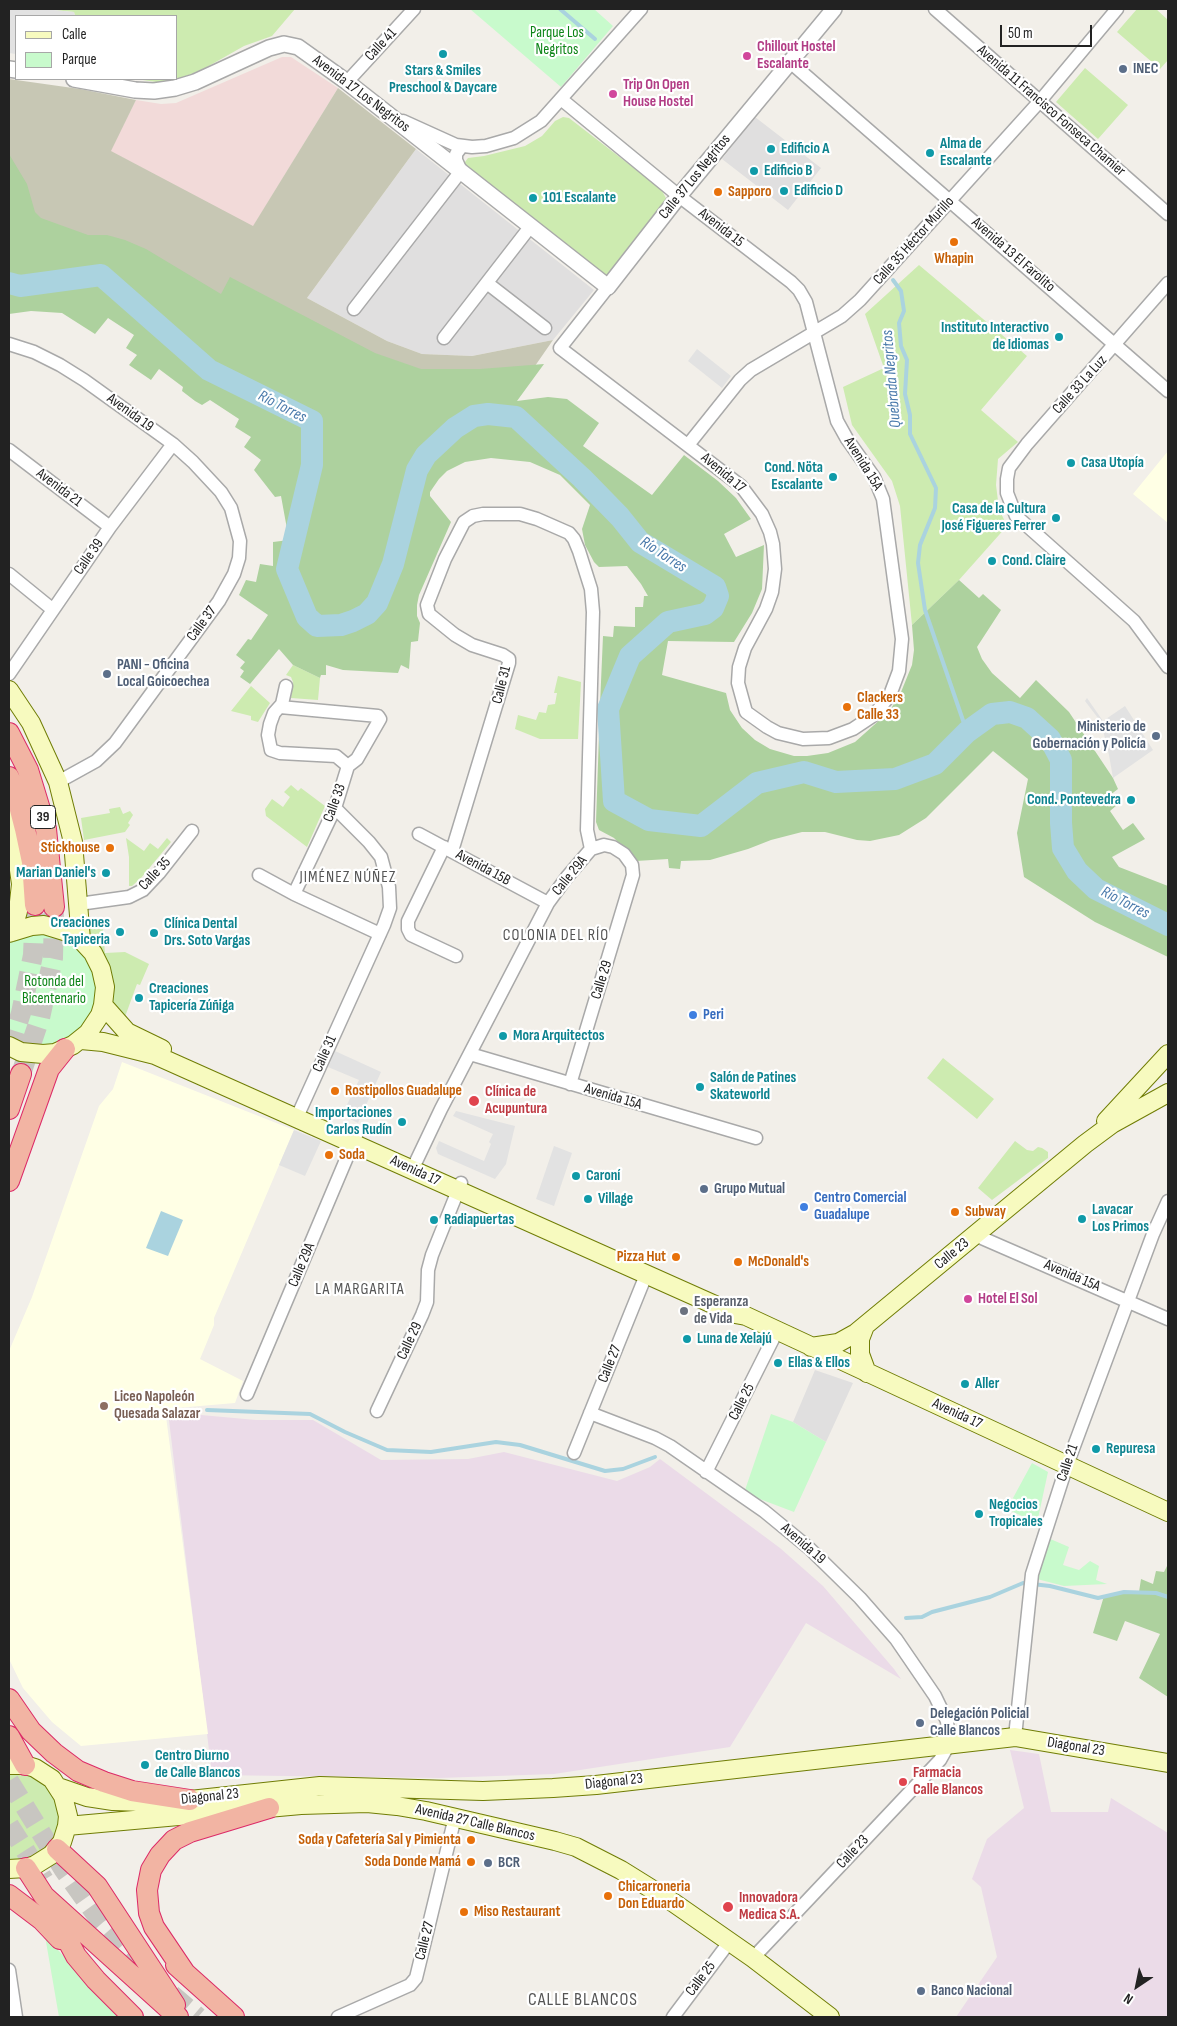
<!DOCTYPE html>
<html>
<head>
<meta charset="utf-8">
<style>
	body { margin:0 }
	#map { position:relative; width:1177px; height:2026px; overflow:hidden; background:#f2efe9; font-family:"Sofia Sans Condensed",sans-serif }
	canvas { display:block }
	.frame { position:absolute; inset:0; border:10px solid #222; pointer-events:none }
	.legend { position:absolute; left:15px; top:15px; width:162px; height:65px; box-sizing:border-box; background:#fff; border:1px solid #a7a7a7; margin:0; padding:6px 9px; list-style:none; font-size:15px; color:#222 }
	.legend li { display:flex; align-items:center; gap:10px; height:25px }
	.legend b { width:25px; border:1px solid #a7a7a7 }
	.north { position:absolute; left:1112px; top:1961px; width:50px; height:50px; -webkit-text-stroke:4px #fff; paint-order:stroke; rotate:214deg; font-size:14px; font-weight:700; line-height:20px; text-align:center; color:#222 }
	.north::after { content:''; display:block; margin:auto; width:18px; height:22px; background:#222; clip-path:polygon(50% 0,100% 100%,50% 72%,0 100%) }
	.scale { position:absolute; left:1000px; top:25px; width:92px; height:22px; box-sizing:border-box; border:2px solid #222; border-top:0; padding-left:6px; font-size:15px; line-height:18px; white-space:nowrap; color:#222; -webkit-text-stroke:4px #fff; paint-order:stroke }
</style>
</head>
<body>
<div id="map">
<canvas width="1177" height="2026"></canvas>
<div class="frame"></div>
<ul class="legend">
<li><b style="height:6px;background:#f7fabf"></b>Calle</li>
<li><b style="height:14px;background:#c8facc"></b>Parque</li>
</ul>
<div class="north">N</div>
<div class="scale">50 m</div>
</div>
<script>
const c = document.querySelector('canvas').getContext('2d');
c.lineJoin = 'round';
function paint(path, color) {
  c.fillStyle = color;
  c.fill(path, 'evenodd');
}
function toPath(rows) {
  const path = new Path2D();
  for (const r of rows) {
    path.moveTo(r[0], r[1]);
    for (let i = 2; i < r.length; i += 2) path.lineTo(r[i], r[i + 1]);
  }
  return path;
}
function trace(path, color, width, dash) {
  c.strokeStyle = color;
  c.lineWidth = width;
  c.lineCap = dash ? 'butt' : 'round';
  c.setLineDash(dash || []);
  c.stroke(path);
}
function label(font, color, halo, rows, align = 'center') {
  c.font = font + ' "Sofia Sans Condensed",sans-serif';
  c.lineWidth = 4.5;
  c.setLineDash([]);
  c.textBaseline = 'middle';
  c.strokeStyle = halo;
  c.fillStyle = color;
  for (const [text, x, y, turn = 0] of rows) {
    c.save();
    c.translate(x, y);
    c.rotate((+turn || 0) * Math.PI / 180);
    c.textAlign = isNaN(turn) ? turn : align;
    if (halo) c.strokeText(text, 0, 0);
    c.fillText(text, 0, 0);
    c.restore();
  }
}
paint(toPath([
	[755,117,821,168,788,210,722,159],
	[416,149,594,290,553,340,472,356,422,354,387,341,307,298],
	[815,1370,853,1383,826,1442,793,1422]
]), '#e0dfdf');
paint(toPath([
	[282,57,291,57,338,88,253,227,110,151,136,100,161,104,176,103]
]), '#f2dad9');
paint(toPath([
	[168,1412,256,1420,313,1420,381,1460,468,1459,504,1452,617,1481,650,1467,660,1459,780,1548,823,1586,894,1669,901,1679,806,1623,730,1747,554,1774,439,1778,212,1775],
	[1010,1750,1039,1754,1051,1812,1108,1812,1111,1798,1168,1833,1168,2017,956,2017,997,1957,981,1887,972,1879,987,1839,1024,1808]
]), '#ebdbe8');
paint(toPath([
	[1168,451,1168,523,1133,494],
	[122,1062,294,1130,214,1318,214,1325,200,1359,243,1381,235,1403,165,1409,208,1734,81,1746,52,1722,23,1688,9,1659,9,1351,32,1297,99,1106,113,1089]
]), '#ffffe5');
paint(toPath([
	[9,79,80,89,136,100,111,151,253,226,338,88,416,149,307,298,387,341,422,354,472,356,553,340,510,402,334,433,9,244]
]), '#c7c7b4');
paint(toPath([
	[43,9,295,9,272,36,244,46,207,67,176,81,163,83,136,79,176,79,176,16,75,16,74,12],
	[1137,9,1156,9,1168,20,1168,60,1160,69,1117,32],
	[1085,68,1128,105,1098,139,1056,102],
	[563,117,569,118,661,189,667,200,607,278,465,166,465,162,468,158,484,156,525,146,542,136,555,121],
	[919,265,1027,356,981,410,1018,442,998,459,996,485,999,509,1007,526,959,580,912,625,900,506,892,481,852,425,843,387,884,368,865,314],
	[293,665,320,678,318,700,291,698,293,682,291,677,286,675],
	[558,676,581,682,578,739,540,739,515,729,518,715,536,720,539,712,546,713,548,705,555,704,557,693,554,693],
	[251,686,270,703,258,722,251,720,251,716,231,711],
	[291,785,298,791,301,788,325,806,307,847,266,816,265,809,272,799,283,807,290,797,284,792],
	[120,807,123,814,130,811,133,815,128,823,130,825,125,832,84,840,81,818,110,813,109,809],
	[126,838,144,851,150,843,158,849,167,838,171,842,141,878,132,886,129,886,129,857],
	[102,920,105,953,125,952,149,964,140,985,137,984,122,1025,118,1021,90,948,85,923],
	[943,1058,994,1099,977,1119,927,1078],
	[1015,1141,1027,1150,1033,1151,1038,1147,1042,1148,1048,1152,1048,1158,992,1200,978,1188],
	[16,1770,40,1778,57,1797,60,1822,57,1834,48,1847,36,1856,21,1860,9,1860,9,1771]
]), '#cdebb0');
paint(toPath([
	[9,154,27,184,35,212,41,218,88,235,107,235,125,240,146,249,221,294,230,277,375,353,421,369,480,369,544,364,517,401,548,397,567,399,599,423,583,446,652,495,684,455,718,481,736,498,751,519,724,534,736,557,764,545,762,589,752,613,734,642,668,641,662,675,726,693,730,710,742,728,755,740,770,749,794,756,807,756,828,753,855,742,883,717,892,707,901,692,912,665,914,650,912,625,959,580,979,598,983,594,1001,610,977,647,982,659,992,673,1020,698,1036,680,1069,712,1113,778,1118,789,1110,795,1117,805,1110,811,1123,830,1133,823,1145,839,1112,857,1119,867,1168,886,1168,957,1095,922,1024,877,1017,833,1028,779,993,751,926,818,899,835,870,841,857,840,825,832,802,832,771,840,748,849,710,860,681,861,680,869,669,868,668,859,636,861,614,838,599,830,596,822,600,705,603,636,613,637,614,626,635,627,635,607,643,607,644,596,648,596,641,584,627,566,599,567,594,562,585,545,582,529,590,505,560,475,530,462,491,458,465,462,447,471,439,479,430,492,430,496,451,522,419,595,417,605,417,616,420,623,418,641,411,642,409,669,401,665,398,673,343,670,326,665,326,675,321,675,320,678,293,665,279,649,250,684,240,677,244,671,240,668,245,662,236,655,248,639,251,640,268,615,239,595,246,580,256,582,260,564,273,566,273,542,289,540,281,496,275,497,254,470,261,460,244,447,251,437,235,427,239,419,210,400,202,405,195,401,182,391,183,387,159,369,151,380,129,365,137,355,126,348,134,335,108,318,95,334,62,313,31,311,9,314],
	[1168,1564,1168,1697,1139,1678,1160,1634,1125,1621,1117,1641,1093,1633,1104,1596,1139,1592,1141,1579,1153,1584,1156,1571,1164,1572]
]), '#add19e');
paint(toPath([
	[470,9,594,9,613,26,561,87],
	[28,933,59,934,86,952,99,982,94,1014,72,1038,57,1044,40,1046,26,1044,9,1036,9,942],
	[771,1414,793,1422,826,1442,794,1512,744,1493],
	[1032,1463,1048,1472,1037,1523,1007,1509],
	[1048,1538,1069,1547,1063,1565,1079,1570,1090,1561,1099,1566,1096,1580,1107,1584,1064,1586,1037,1579],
	[45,1936,83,1977,119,2017,59,2017]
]), '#c8facc');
paint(toPath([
	[9,9,43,9,74,12,75,16,16,16,16,54,9,53],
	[697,349,731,376,722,388,688,361],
	[1087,698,1103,721,1125,706,1153,750,1113,778,1109,755,1101,722,1085,701],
	[335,1051,381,1072,358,1123,342,1115,359,1080,328,1067],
	[456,1111,515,1126,506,1164,495,1179,438,1154,436,1148,439,1141,484,1161,491,1144,489,1142,493,1134,453,1116],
	[294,1130,321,1141,305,1176,279,1165],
	[554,1146,572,1153,554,1206,536,1199]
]), '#e2e2e2');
paint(toPath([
	[161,1211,183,1220,168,1256,146,1248]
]), '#aad3df');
trace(toPath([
	[560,9,595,39],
	[893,280,901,291,904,311,899,323,901,346,907,360,905,394,910,415,910,434,936,488,935,508,920,545,918,563,925,610,967,732],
	[207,1410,310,1414,345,1432,387,1450,431,1452,496,1442,520,1445,605,1471,623,1469,655,1457],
	[906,1618,922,1617,932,1612,990,1597,1023,1583,1050,1586,1098,1598,1124,1592,1156,1593,1168,1597]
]), '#aad3df', 4);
trace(toPath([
	[9,283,20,286,101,275,209,370,312,421,312,465,287,569,307,617,317,626,341,625,353,621,367,614,377,603,393,564,417,470,426,455,455,428,474,416,488,414,516,417,582,478,620,517,640,542,715,587,718,596,713,608,705,614,668,622,630,656,608,709,614,801,649,820,701,826,757,783,804,772,836,782,895,779,935,764,967,732,992,714,1010,712,1027,718,1050,739,1061,760,1061,823,1063,848,1077,871,1096,889,1168,925]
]), '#aad3df', 22);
trace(toPath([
	[9,1050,21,1013,33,955,35,907],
	[21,1074,40,1018,53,958,54,907],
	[9,1781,64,1870,102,1923,143,1970,198,2017],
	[9,1825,44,1880]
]), '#c8c6c1', 20, [20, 10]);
const minor = toPath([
	[935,9,1168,214],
	[789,61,1168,391],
	[347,82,414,9],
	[561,99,679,196,791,282,799,290,806,302,837,421,847,439,874,477,883,499,902,639,899,671,890,695,874,715,853,729,829,738,803,739,778,733,767,727,746,712,738,683,739,667,745,648,766,609,772,592,775,569,773,544,770,532,762,514,741,486,560,348,608,287],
	[403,121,456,145,472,147,486,146,514,138,541,121,641,9],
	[487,283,545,328],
	[1168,283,1027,444,1009,468,1007,479,1007,493,1016,516,1134,621,1168,667],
	[354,309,461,171,456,160,456,154,462,146],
	[444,338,530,227],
	[9,344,34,352,60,365,84,380,173,444,193,462,221,492,231,508,240,541,239,558,234,574,219,601,115,743,96,761,58,782],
	[688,445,740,380,751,370,842,316,860,300,1040,101,1117,9],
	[9,450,110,527],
	[9,574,52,609],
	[9,674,110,527,173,444],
	[286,686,282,704,274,713,270,724,268,735,271,750,280,753,336,756,348,766],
	[280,707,378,716,380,719,357,759,348,766,335,808,294,894],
	[419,834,548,903],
	[444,847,408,921,408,929,411,935,456,956],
	[259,875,294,894,380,934],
	[79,904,129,897,143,890,159,873,192,831],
	[470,1054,756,1138],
	[570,1084,633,875,632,865,624,854,613,847,604,845,591,849],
	[297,1117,384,925,390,908,389,887,381,857,369,842,335,808],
	[412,1170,441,1109,548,903,567,877,591,849,587,830,593,612,591,589,579,551,574,539,569,533,537,519,520,514,483,514,473,516,464,522,445,559,427,605,429,614,455,635,472,645,503,655,509,659,509,663,452,851],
	[975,1235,1168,1319],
	[247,1394,356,1136],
	[377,1411,422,1315,427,1302,428,1270,432,1255,461,1183],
	[590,1413,655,1438,670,1446,764,1511,809,1548,860,1598,896,1639,935,1696,947,1721,949,1744,940,1760,753,1958],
	[574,1453,646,1275],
	[706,1472,777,1331],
	[1015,1737,1032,1574,1067,1465,1153,1234,1168,1201],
	[9,1970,16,2017],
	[338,2017,410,1985,416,1978,455,1817],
	[673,2017,730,1941]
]);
const tertiary = toPath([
	[9,69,16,70],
	[74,79,135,90,154,91,175,88,195,82,269,48,284,44,298,47,347,82,608,287,679,196,834,9]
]);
const secondary = toPath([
	[9,690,31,723,58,782,73,842,81,940],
	[9,818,14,835,21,884,18,911,12,932],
	[9,933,32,926,44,925,70,933,81,940,93,953,101,969,105,987,103,1005,100,1015,88,1033,73,1045,55,1053,43,1054,21,1052,9,1046],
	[103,1005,127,1032,162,1049],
	[81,1040,103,1042,155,1055,735,1314,746,1316,1168,1512],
	[1106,1121,1168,1054],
	[865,1326,860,1339,860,1354,867,1373],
	[811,1347,838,1343,856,1333,1085,1144,1112,1124,1168,1093],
	[9,1765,25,1765,35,1768,52,1779,63,1796,68,1816,67,1826,62,1842,51,1855,35,1865,26,1868,9,1869],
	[58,1787,87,1797,113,1801,144,1802,190,1800,320,1786,483,1791,553,1788,596,1785,1015,1737,1168,1763],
	[67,1826,301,1805,367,1803,397,1806,426,1811,555,1841,576,1847,621,1870,674,1903,753,1958,830,2017]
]);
const trunk = toPath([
	[9,733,28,770,46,829,54,907],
	[9,777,16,794,25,829,32,862,35,905],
	[9,1109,21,1074],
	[9,1181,49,1069,65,1049],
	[9,1699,31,1731,54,1753,78,1771,104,1782,132,1791,190,1800],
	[9,1736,25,1765],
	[57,1849,97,1886,175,2005],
	[26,1868,44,1896,178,2017],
	[9,1895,42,1920,60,1939],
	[51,1909,76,1956,96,1980,133,2017],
	[176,1965,234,2017],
	[185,1973,154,1927,149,1913,147,1890,151,1870,160,1855,174,1840,190,1832,269,1808]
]);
trace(minor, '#a9a9a9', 15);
trace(tertiary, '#a9a9a9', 18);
trace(secondary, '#707d05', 20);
trace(trunk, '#dc2a67', 22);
trace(minor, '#fff', 12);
trace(tertiary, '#fff', 15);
trace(secondary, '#f7fabf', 18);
trace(trunk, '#f2b4a3', 20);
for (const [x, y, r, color] of [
	[443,54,5,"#0f9aa8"],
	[747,56,5,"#d1479c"],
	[1123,69,5,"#5c6f8a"],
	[613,94,5,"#d1479c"],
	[771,149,5,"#0f9aa8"],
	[930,153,5,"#0f9aa8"],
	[754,171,5,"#0f9aa8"],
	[784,191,5,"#0f9aa8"],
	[718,192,5,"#e8710a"],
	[533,198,5,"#0f9aa8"],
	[954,242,5,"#e8710a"],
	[1059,337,5,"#0f9aa8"],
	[1071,463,5,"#0f9aa8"],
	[833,477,5,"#0f9aa8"],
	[1056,518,5,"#0f9aa8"],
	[992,561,5,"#0f9aa8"],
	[107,674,5,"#5c6f8a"],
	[847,707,5,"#e8710a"],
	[1156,736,5,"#5c6f8a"],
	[1131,800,5,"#0f9aa8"],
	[110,848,5,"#e8710a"],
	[106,873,5,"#0f9aa8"],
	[120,932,5,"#0f9aa8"],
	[154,933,5,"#0f9aa8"],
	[139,998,5,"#0f9aa8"],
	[693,1015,5,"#3f7fe0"],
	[503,1036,5,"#0f9aa8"],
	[700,1087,5,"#0f9aa8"],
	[335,1091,5,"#e8710a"],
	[474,1101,6,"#e0444e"],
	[402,1122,5,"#0f9aa8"],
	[329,1155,5,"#e8710a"],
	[576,1176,5,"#0f9aa8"],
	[704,1189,5,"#5c6f8a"],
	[588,1199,5,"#0f9aa8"],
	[804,1207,5,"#3f7fe0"],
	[955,1212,5,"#e8710a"],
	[1082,1219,5,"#0f9aa8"],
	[434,1220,5,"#0f9aa8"],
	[676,1257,5,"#e8710a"],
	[738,1262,5,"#e8710a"],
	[968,1299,5,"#d1479c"],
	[684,1311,5,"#6b7280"],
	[687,1339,5,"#0f9aa8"],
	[778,1363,5,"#0f9aa8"],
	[965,1384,5,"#0f9aa8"],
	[104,1406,5,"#8d6e63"],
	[1096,1449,5,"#0f9aa8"],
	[979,1514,5,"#0f9aa8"],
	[920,1723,5,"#5c6f8a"],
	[145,1765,5,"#0f9aa8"],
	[903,1782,5,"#e0444e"],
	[471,1840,5,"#e8710a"],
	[471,1862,5,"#e8710a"],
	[488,1863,5,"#5c6f8a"],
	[608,1896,5,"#e8710a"],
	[728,1907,6,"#e0444e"],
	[464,1912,5,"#e8710a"],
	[921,1991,5,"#5c6f8a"]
]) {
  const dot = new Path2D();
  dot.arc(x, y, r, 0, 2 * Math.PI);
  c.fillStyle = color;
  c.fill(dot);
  trace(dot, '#fff', 2);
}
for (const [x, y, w] of [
	[43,817,25]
]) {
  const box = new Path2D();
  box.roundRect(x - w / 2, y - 11.5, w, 23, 4);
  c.fillStyle = '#fff';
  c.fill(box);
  trace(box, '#222', 1);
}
label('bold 14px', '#222', null, [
	["39",43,817]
]);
label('15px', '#0c8416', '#fff', [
	["Parque Los",557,33],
	["Negritos",557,50],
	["Rotonda del",54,982],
	["Bicentenario",54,999]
]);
label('15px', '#222', '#fff', [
	["Calle 41",381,45,-47],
	["Avenida 17 Los Negritos",361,94,37],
	["Avenida 11 Francisco Fonseca Chamier",1051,111,41],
	["Calle 37 Los Negritos",695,177,-51],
	["Avenida 15",721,228,38],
	["Calle 35 Héctor Murillo",914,241,-48],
	["Avenida 13 El Farolito",1013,255,41],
	["Calle 33 La Luz",1080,385,-48],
	["Avenida 19",130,413,36],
	["Avenida 15A",863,464,58],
	["Avenida 17",723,473,40],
	["Avenida 21",59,488,37],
	["Calle 39",89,557,-55],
	["Calle 37",202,624,-54],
	["Calle 31",502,685,-76],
	["Calle 33",335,803,-70],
	["Avenida 15B",483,868,28],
	["Calle 35",155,874,-47],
	["Calle 29A",570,876,-51],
	["Calle 29",602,980,-73],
	["Calle 31",325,1054,-66],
	["Avenida 15A",613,1097,17],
	["Avenida 17",415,1171,25],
	["Calle 23",952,1254,-40],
	["Calle 29A",302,1265,-67],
	["Avenida 15A",1072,1276,23],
	["Calle 29",410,1341,-65],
	["Calle 27",610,1364,-68],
	["Calle 25",742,1402,-63],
	["Avenida 17",957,1414,25],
	["Calle 21",1068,1463,-71],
	["Avenida 19",803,1544,41],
	["Diagonal 23",1076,1747,9],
	["Diagonal 23",614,1782,-6],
	["Diagonal 23",210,1797,-6],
	["Avenida 27 Calle Blancos",475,1823,13],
	["Calle 23",853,1852,-47],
	["Calle 27",425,1941,-76],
	["Calle 25",701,1979,-53]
]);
label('bold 15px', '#b23c85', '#fff', [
	["Chillout Hostel",757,47],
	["Escalante",757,64],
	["Trip On Open",623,85],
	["House Hostel",623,102],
	["Hotel El Sol",978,1299]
], 'left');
label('bold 15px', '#4e5e75', '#fff', [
	["INEC",1133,69],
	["PANI - Oficina",117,665],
	["Local Goicoechea",117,682],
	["Ministerio de",1146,727,"right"],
	["Gobernación y Policía",1146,744,"right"],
	["Grupo Mutual",714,1189],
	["Delegación Policial",930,1714],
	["Calle Blancos",930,1731],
	["BCR",498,1863],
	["Banco Nacional",931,1991]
], 'left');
label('bold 15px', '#0d838f', '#fff', [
	["Stars & Smiles",443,71,"center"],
	["Preschool & Daycare",443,88,"center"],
	["Alma de",940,144],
	["Escalante",940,161],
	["Edificio A",781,149],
	["Edificio B",764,171],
	["Edificio D",794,191],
	["101 Escalante",543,198],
	["Instituto Interactivo",1049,328,"right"],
	["de Idiomas",1049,345,"right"],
	["Casa Utopía",1081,463],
	["Cond. Nöta",823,468,"right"],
	["Escalante",823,485,"right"],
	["Casa de la Cultura",1046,509,"right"],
	["José Figueres Ferrer",1046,526,"right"],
	["Cond. Claire",1002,561],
	["Cond. Pontevedra",1121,800,"right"],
	["Marian Daniel's",96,873,"right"],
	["Creaciones",110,923,"right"],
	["Tapiceria",110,940,"right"],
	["Clínica Dental",164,924],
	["Drs. Soto Vargas",164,941],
	["Creaciones",149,989],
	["Tapicería Zúñiga",149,1006],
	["Mora Arquitectos",513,1036],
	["Salón de Patines",710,1078],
	["Skateworld",710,1095],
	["Importaciones",392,1113,"right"],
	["Carlos Rudín",392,1130,"right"],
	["Caroní",586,1176],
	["Village",598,1199],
	["Lavacar",1092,1210],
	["Los Primos",1092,1227],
	["Radiapuertas",444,1220],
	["Luna de Xelajú",697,1339],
	["Ellas & Ellos",788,1363],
	["Aller",975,1384],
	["Repuresa",1106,1449],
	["Negocios",989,1505],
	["Tropicales",989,1522],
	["Centro Diurno",155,1756],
	["de Calle Blancos",155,1773]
], 'left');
label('bold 15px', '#c56008', '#fff', [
	["Sapporo",728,192],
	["Whapin",954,259,"center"],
	["Clackers",857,698],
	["Calle 33",857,715],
	["Stickhouse",100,848,"right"],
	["Rostipollos Guadalupe",345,1091],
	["Soda",339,1155],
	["Subway",965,1212],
	["Pizza Hut",666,1257,"right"],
	["McDonald's",748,1262],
	["Soda y Cafetería Sal y Pimienta",461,1840,"right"],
	["Soda Donde Mamá",461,1862,"right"],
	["Chicarroneria",618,1887],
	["Don Eduardo",618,1904],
	["Miso Restaurant",474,1912]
], 'left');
label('bold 15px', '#366cbe', '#fff', [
	["Peri",703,1015],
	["Centro Comercial",814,1198],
	["Guadalupe",814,1215]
], 'left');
label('bold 15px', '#be3a42', '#fff', [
	["Clínica de",485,1092],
	["Acupuntura",485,1109],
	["Farmacia",913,1773],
	["Calle Blancos",913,1790],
	["Innovadora",739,1898],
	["Medica S.A.",739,1915]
], 'left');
label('bold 15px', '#5b616d', '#fff', [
	["Esperanza",694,1302],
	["de Vida",694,1319]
], 'left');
label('bold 15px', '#785e54', '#fff', [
	["Liceo Napoleón",114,1397],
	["Quesada Salazar",114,1414]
], 'left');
label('italic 16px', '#4a7aab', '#fff', [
	["Quebrada Negritos",892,379,-95],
	["Río Torres",282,407,27],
	["Río Torres",663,555,33],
	["Río Torres",1125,903,27]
]);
c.letterSpacing = '1px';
label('16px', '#555', '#fff', [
	["JIMÉNEZ NÚÑEZ",348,878],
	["COLONIA DEL RÍO",556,936],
	["LA MARGARITA",360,1290]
]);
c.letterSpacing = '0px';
c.letterSpacing = '1px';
label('18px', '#555', '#fff', [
	["CALLE BLANCOS",583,2000]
]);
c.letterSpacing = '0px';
</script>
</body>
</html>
